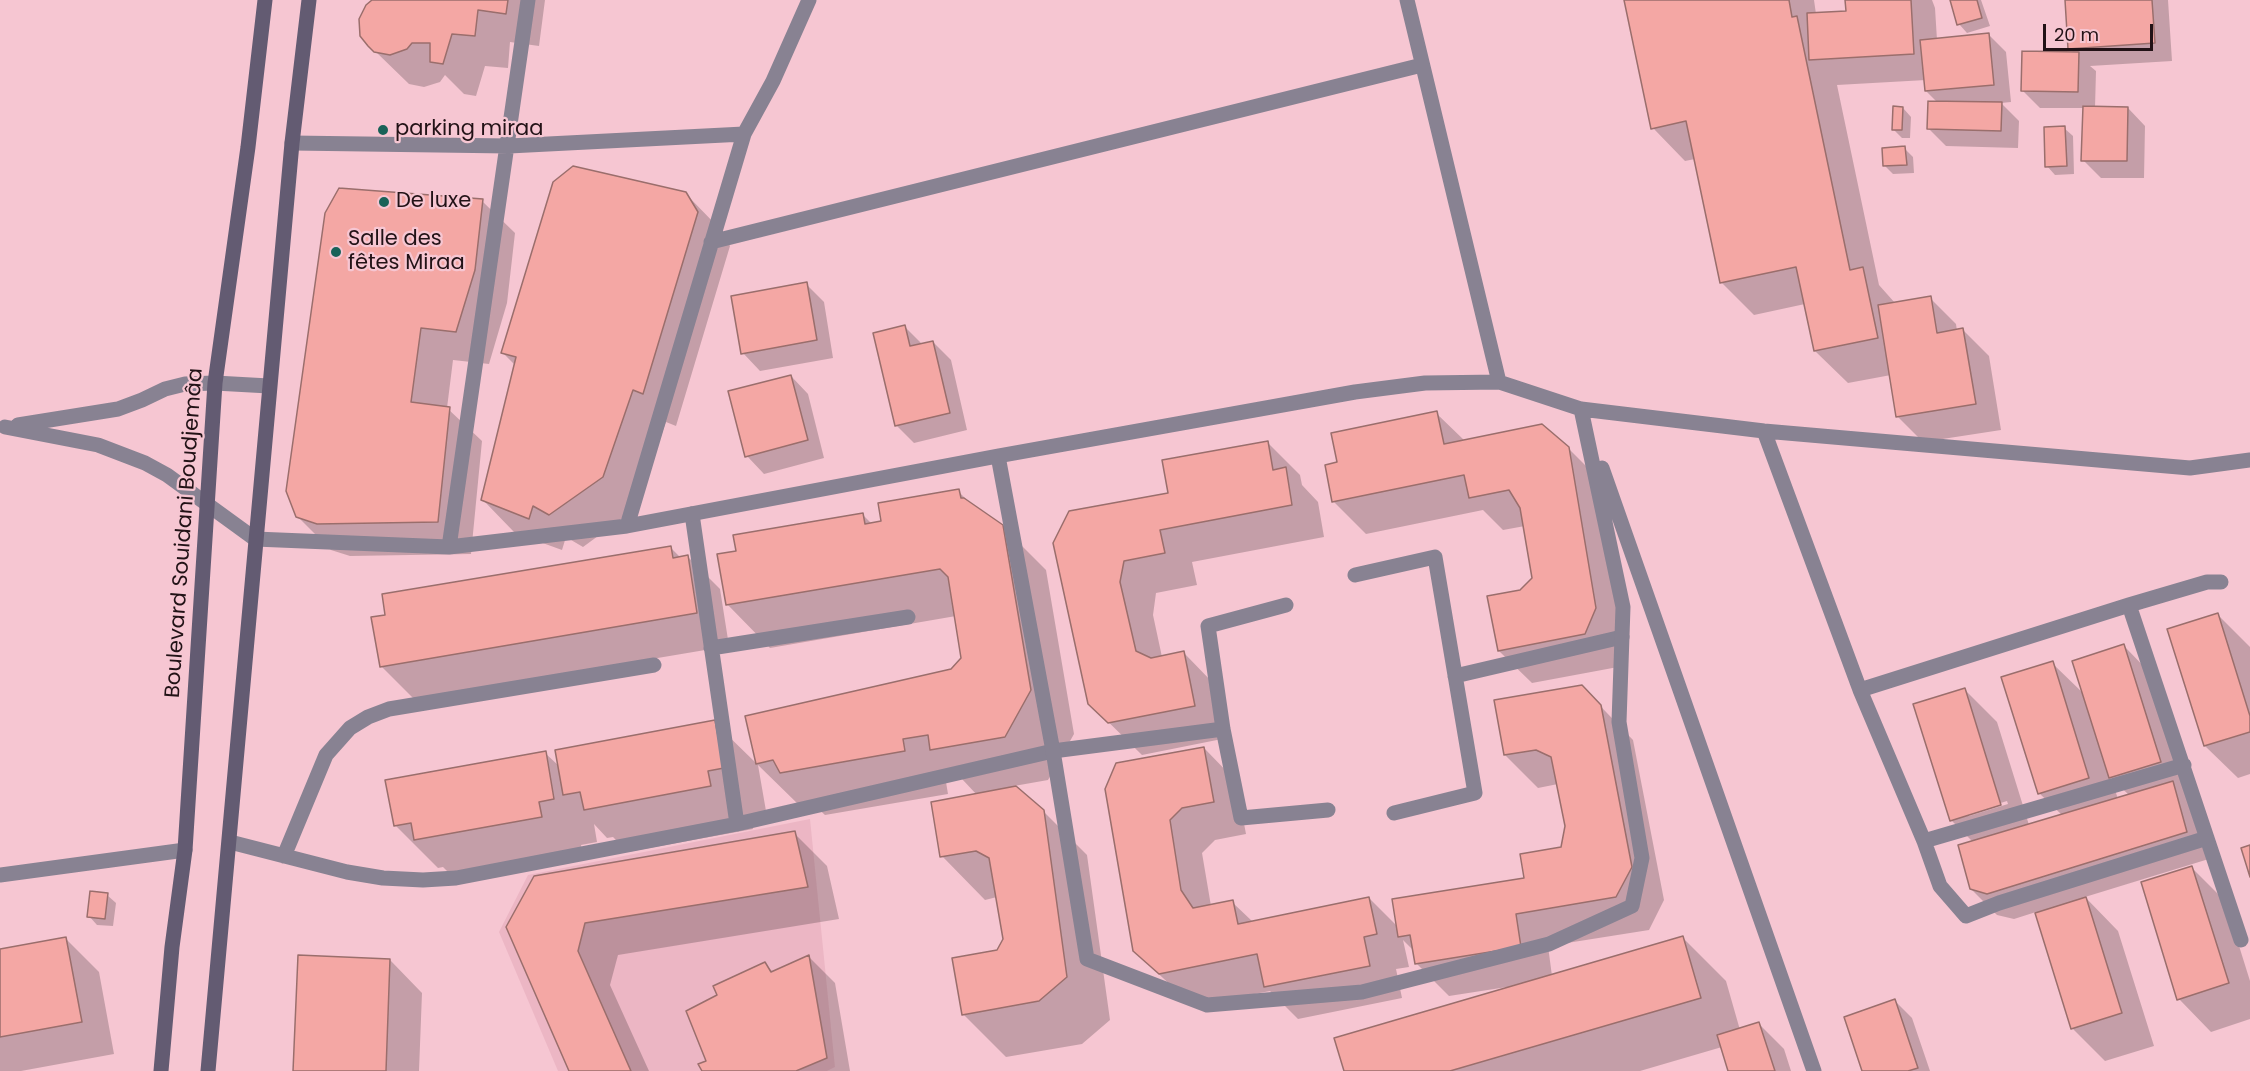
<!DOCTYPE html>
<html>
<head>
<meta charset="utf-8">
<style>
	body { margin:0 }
	#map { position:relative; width:2250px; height:1071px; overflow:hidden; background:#f6c6d2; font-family:Poppins,sans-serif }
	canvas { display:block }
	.scale { position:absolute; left:2043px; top:24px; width:110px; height:27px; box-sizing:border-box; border:3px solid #221216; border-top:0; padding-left:8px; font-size:18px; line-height:21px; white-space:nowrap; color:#221216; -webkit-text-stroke:4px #f6c6d2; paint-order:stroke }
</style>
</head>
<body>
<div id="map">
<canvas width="2250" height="1071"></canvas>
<div class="scale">20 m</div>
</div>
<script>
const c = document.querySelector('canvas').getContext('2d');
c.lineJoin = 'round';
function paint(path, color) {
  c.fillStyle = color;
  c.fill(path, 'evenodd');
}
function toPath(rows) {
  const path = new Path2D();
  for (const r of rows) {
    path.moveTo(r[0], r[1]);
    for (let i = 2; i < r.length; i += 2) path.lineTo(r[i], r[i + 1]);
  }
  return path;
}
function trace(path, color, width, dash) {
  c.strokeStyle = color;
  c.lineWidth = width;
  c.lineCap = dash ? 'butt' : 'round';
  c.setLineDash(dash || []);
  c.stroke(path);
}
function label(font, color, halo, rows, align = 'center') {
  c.font = font + ' Poppins,sans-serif';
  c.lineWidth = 4.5;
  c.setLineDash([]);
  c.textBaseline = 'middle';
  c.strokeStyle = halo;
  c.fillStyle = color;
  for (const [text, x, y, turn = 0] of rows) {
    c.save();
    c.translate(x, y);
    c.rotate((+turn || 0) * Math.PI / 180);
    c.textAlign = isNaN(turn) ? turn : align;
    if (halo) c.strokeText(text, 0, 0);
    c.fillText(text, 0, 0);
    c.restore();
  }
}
paint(toPath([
	[810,819,835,1067,827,1071,558,1071,499,932,528,875]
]), '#ecb6c4');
paint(toPath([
	[375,0,545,0,539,46,510,42,508,68,485,66,476,96,464,94,445,75,440,82,424,87,409,84,375,51],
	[1626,0,1814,0,1816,14,1847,12,1847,0,1932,0,1935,8,1937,40,1989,35,2006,52,2011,102,2001,103,2019,121,2018,148,1946,146,1929,129,1938,103,1926,91,1926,80,1837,85,1879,285,1895,303,1930,298,1956,324,1957,331,1963,330,1989,356,2001,430,1923,442,1897,416,1891,375,1848,383,1815,351,1805,304,1754,315,1721,282,1695,159,1685,161,1653,128],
	[1953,0,1981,0,1990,26,1967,33,1959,24],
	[2066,0,2168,0,2172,61,2090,66,2096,71,2095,108,2128,108,2145,126,2144,178,2101,178,2083,160,2085,108,2040,108,2022,90,2075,54,2069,48],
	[1903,108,1911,117,1910,138,1902,138,1893,129],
	[2064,128,2073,136,2074,174,2055,175,2047,166],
	[1904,148,1913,157,1914,173,1893,174,1885,166],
	[685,193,718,227,730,246,676,426,666,422,635,509,583,547,566,537,562,550,515,533,483,500,515,365,503,353],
	[482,201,515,233,507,303,489,364,453,360,447,408,482,441,471,554,350,556,331,550,297,516],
	[806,284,824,302,833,358,760,371,743,353],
	[905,327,923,345,933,342,951,360,967,430,914,443,896,425],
	[791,376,808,394,824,458,764,474,747,456],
	[1436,413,1465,441,1568,448,1601,481,1628,642,1618,667,1532,683,1499,651,1521,592,1533,578,1525,526,1503,530,1483,510,1366,534,1333,501,1339,463],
	[1267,442,1300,475,1302,485,1318,502,1324,537,1192,562,1197,585,1156,593,1153,615,1162,657,1184,653,1216,686,1227,738,1142,755,1089,703,1054,543,1170,494],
	[958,491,973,506,1002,526,1046,570,1074,734,1048,780,1014,786,1043,811,1087,855,1110,1020,1082,1044,1006,1057,963,1014,1004,939,997,897,985,900,942,856,977,795,962,779,946,782,948,794,825,815,813,804,801,807,757,764,952,671,963,659,956,616,770,648,727,604,738,552,863,515,872,524,883,523],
	[670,547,681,558,687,556,720,589,729,646,414,699,381,666],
	[2218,615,2250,647,2250,774,2238,778,2205,746],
	[2124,646,2156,679,2212,858,2085,897,2118,931,2154,1046,2105,1061,2073,1029,2036,912,2014,919,1997,915,1971,889,1973,842,1951,820,1964,689,1997,722,2029,825,2062,815,2039,793,2052,663,2085,695],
	[2111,778,2129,795,2118,799],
	[2007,801,2008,804,1969,816,1969,813],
	[1581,686,1633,740,1664,900,1649,930,1548,946,1552,976,1683,938,1726,981,1740,1030,1759,1024,1784,1049,1791,1071,1730,1071,1722,1047,1640,1071,1345,1071,1508,989,1507,987,1449,996,1416,963,1415,952,1403,940,1409,967,1396,969,1402,998,1298,1019,1270,991,1193,1006,1134,951,1107,789,1204,748,1236,781,1246,834,1215,840,1202,853,1211,906,1232,902,1253,922,1369,898,1398,927,1526,879,1562,849,1567,826,1558,784,1538,788,1505,755],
	[714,722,758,765,766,811,750,814,753,829,628,852,613,837,607,838,594,824,597,842,581,845,584,860,459,883,443,867,438,868,395,825,545,753,559,766],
	[794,833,827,866,839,919,618,955,610,985,649,1071,571,1071,508,927],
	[2192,868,2225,901,2250,981,2250,1019,2211,1032,2179,999],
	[107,895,116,903,113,926,97,925,89,916],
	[66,939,99,972,114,1054,21,1071,0,1071,0,951],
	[809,957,835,983,850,1071,703,1071,708,1062,719,995,764,964,773,972],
	[390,960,422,993,419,1071,295,1071],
	[1895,1001,1912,1018,1930,1071,1863,1071]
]), '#0003');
const building = toPath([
	[372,0,508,0,506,14,478,10,475,36,452,34,443,64,430,62,430,43,412,43,407,49,390,55,374,52,368,46,360,36,359,19,366,5,372,0],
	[1624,0,1789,0,1792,17,1797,16,1850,270,1863,267,1878,338,1814,351,1796,267,1720,283,1686,121,1651,129,1624,0],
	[1845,0,1911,0,1914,54,1809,60,1807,13,1846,11,1845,0],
	[1950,0,1977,0,1982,18,1957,25,1950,0],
	[2065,0,2152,0,2155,43,2068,49,2065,0],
	[1989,33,1994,85,1925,91,1920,40,1989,33],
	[2022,51,2079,52,2078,92,2021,91,2022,51],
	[1928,101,2002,102,2001,131,1927,129,1928,101],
	[1893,106,1903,107,1902,130,1892,130,1893,106],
	[2083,106,2128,107,2127,161,2081,161,2083,106],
	[2065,126,2067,166,2045,167,2044,127,2065,126],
	[1905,146,1907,165,1883,166,1882,148,1905,146],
	[573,166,686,192,698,212,643,394,633,390,603,477,549,515,533,506,529,519,481,500,516,357,501,353,553,182,573,166],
	[339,188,483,199,475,270,456,332,421,328,411,402,450,407,438,522,317,524,296,517,286,491,325,213,339,188],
	[807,282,817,340,741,354,731,296,807,282],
	[1931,296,1937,333,1963,328,1976,404,1896,417,1878,305,1931,296],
	[905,325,910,346,933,341,950,413,895,426,873,333,905,325],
	[791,375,808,440,745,457,728,391,791,375],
	[1437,411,1444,444,1542,424,1569,447,1596,608,1585,634,1498,651,1487,596,1520,590,1532,578,1520,508,1509,490,1469,498,1464,475,1332,502,1325,465,1337,462,1331,433,1437,411],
	[1268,441,1273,470,1286,467,1292,505,1160,530,1165,553,1124,561,1120,582,1136,651,1151,658,1184,651,1195,706,1108,723,1088,704,1053,543,1069,511,1168,493,1162,460,1268,441],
	[959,489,961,498,964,498,1003,525,1031,690,1005,737,930,750,928,735,903,739,905,751,780,773,773,760,756,764,745,716,951,669,961,658,948,577,940,569,726,605,717,554,736,551,733,535,863,513,865,524,881,521,878,503,959,489],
	[671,546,673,558,688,555,697,613,380,667,371,617,385,615,382,594,671,546],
	[2218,613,2250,716,2250,732,2204,746,2167,629,2218,613],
	[2124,644,2161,762,2109,778,2072,661,2124,644],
	[2053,661,2089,778,2038,794,2001,677,2053,661],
	[1582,685,1601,705,1632,867,1616,897,1516,914,1521,947,1415,964,1410,935,1398,937,1392,899,1524,878,1520,854,1561,847,1565,826,1551,757,1536,750,1504,755,1494,700,1582,685],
	[1965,688,2001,805,1950,821,1913,704,1965,688],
	[715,720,724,768,708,771,711,786,584,810,580,792,563,795,555,750,715,720],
	[1204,747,1214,802,1182,808,1170,820,1181,890,1193,908,1233,900,1238,924,1369,897,1377,934,1364,937,1370,966,1264,987,1257,954,1159,974,1133,951,1105,789,1116,763,1204,747],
	[546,751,554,799,539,802,542,817,414,840,411,823,394,826,385,780,546,751],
	[2173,781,2187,832,1987,894,1970,889,1958,845,2173,781],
	[1016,786,1044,810,1067,977,1039,1001,962,1015,952,958,997,950,1003,939,989,858,976,851,940,857,931,802,1016,786],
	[795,831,808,887,585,923,578,951,631,1071,569,1071,506,927,534,876,795,831],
	[2250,845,2250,877,2241,848,2250,845],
	[2192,866,2229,983,2177,1000,2141,882,2192,866],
	[90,891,108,893,105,919,87,917,90,891],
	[2086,897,2122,1013,2071,1029,2035,913,2086,897],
	[1683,936,1701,998,1450,1071,1344,1071,1334,1038,1683,936],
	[66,937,82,1022,0,1037,0,949,66,937],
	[298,955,390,959,386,1071,293,1071,298,955],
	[809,955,827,1058,796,1071,702,1071,698,1064,706,1061,686,1011,717,995,713,986,765,962,771,972,809,955],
	[1895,999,1918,1068,1908,1071,1862,1071,1844,1017,1895,999],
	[1759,1022,1775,1071,1728,1071,1717,1035,1759,1022]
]);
paint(building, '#f4a7a4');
trace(building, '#9a6e6c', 1.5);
trace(toPath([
	[692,514,737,824],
	[1355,575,1435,557,1475,793,1394,813],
	[1286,605,1208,626,1223,729,1241,818,1328,810],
	[711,648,908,617],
	[1455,676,1622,637],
	[230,842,347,872,383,878,423,880,456,878,737,824,1053,751,1223,729],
	[284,856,326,755,350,728,368,717,389,709,654,665],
	[0,875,185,850]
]), '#888292', 15);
trace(toPath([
	[1407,0,1499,382],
	[292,143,509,146,744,134],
	[711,242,1422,65],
	[18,425,118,409,142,400,165,389,185,384,215,383,269,386],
	[5,427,98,445,145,463,167,475,255,539,449,547,627,526,998,456,1355,392,1425,383,1499,382,1581,409,1764,431,2190,468,2250,460],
	[1764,431,1860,690,1924,841,1940,886,1966,916,1999,903,2207,838],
	[998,456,1053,751,1087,959,1207,1005,1362,992,1549,944,1632,906,1642,858,1619,722,1623,607,1581,409],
	[1602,468,1814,1071],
	[627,526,744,134,773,81,809,0],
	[449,547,528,0],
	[2129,605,2241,940],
	[1860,690,2129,605,2207,582,2221,582],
	[1924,841,2184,765]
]), '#888292', 15);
trace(toPath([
	[161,1071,172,947,185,850,215,383,248,147,265,0],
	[208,1071,292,143,309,0]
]), '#635b72', 15);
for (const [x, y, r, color] of [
	[383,130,6,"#196258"],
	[384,202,6,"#196258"],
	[336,252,6,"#196258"]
]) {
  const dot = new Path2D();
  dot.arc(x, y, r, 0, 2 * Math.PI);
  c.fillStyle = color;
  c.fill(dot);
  trace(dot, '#f6c6d2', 2);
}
label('21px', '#221216', '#f6c6d2', [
	["parking miraa",395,130],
	["De luxe",396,202],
	["Salle des",348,240],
	["fêtes Miraa",348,264]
], 'left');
label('21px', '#221216', '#f6c6d2', [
	["Boulevard Souidani Boudjemâa",185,533,-86]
]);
</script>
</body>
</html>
